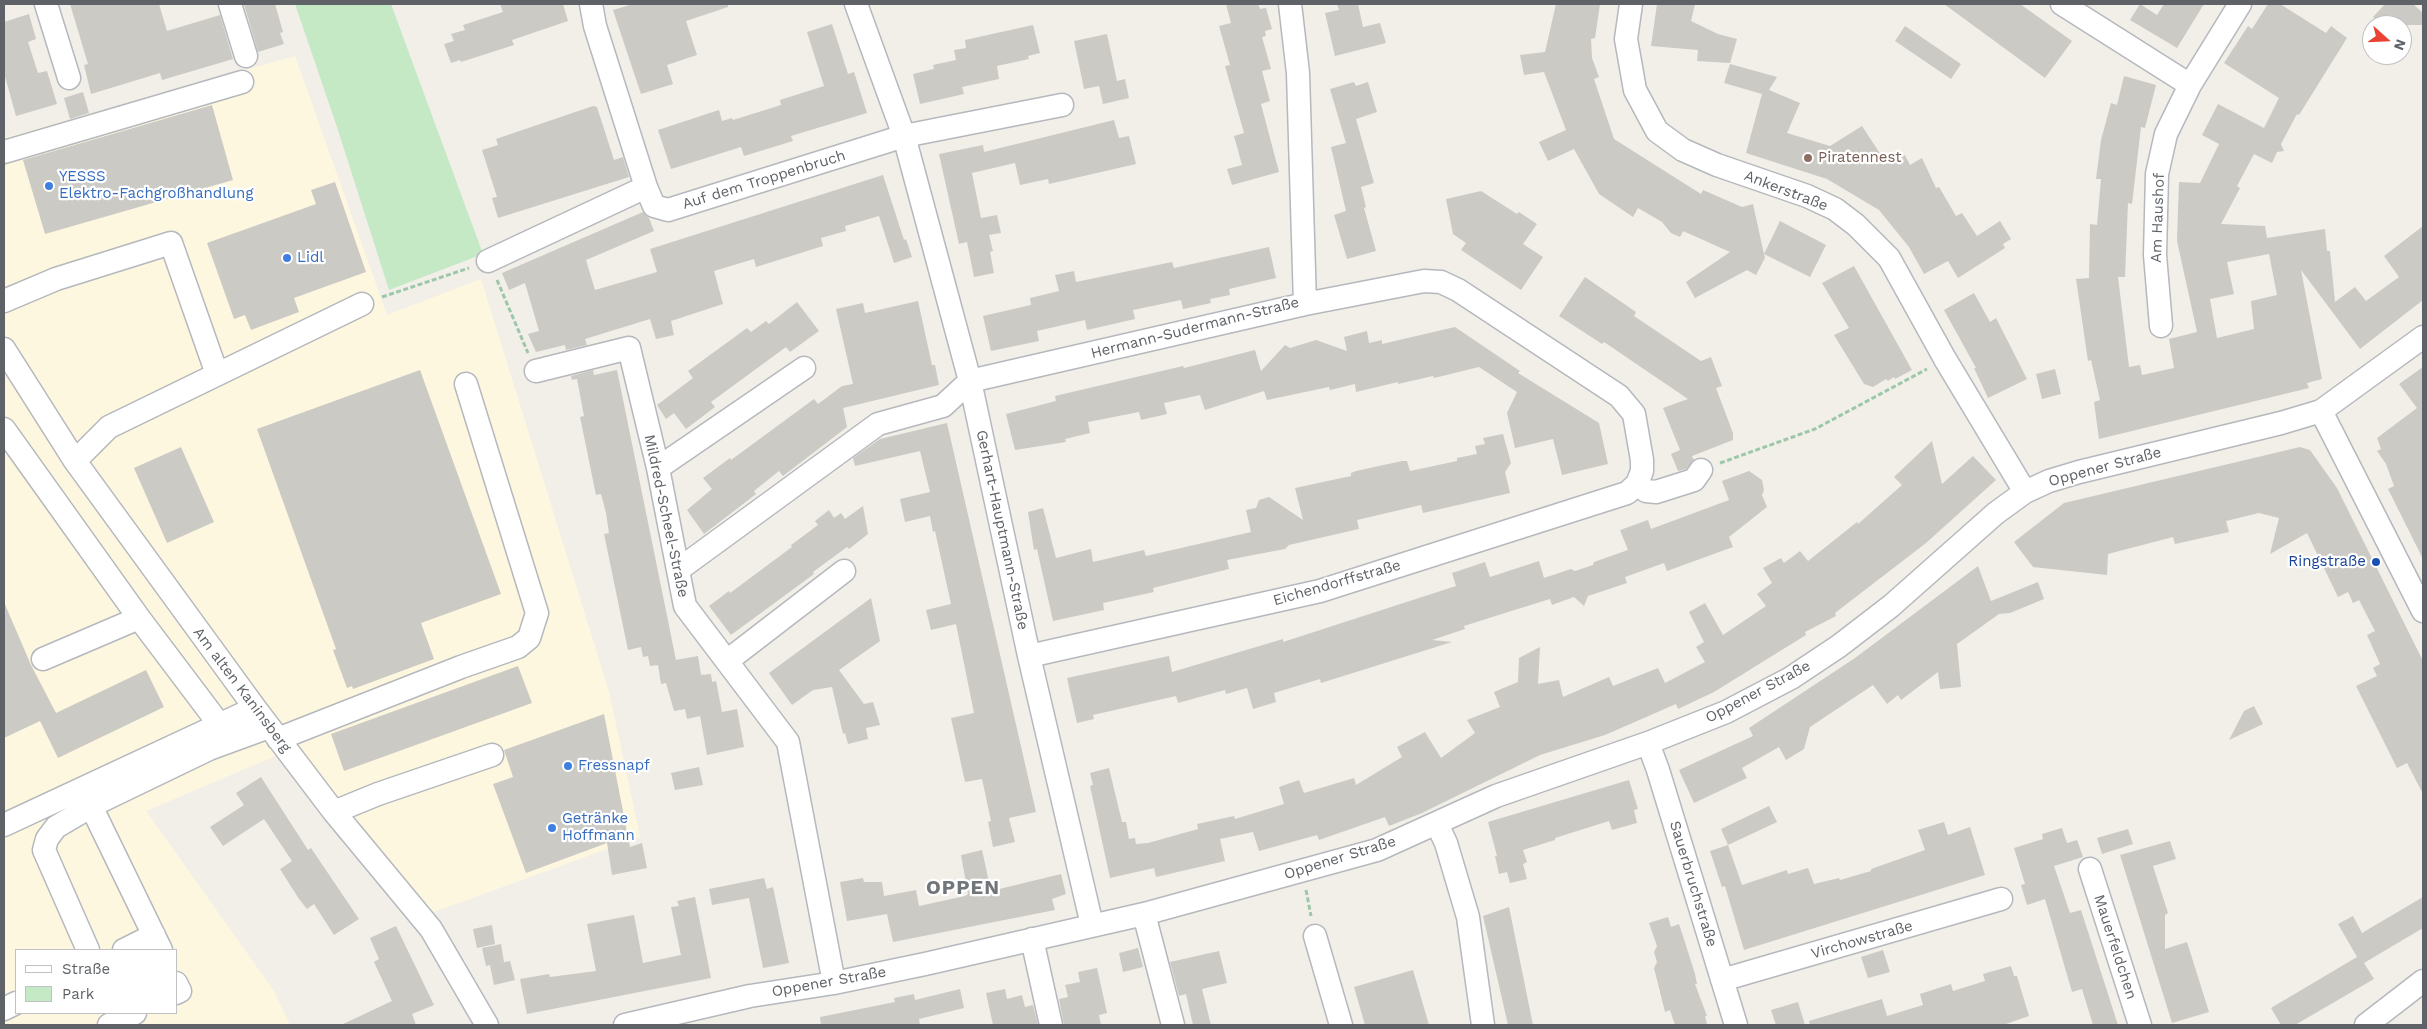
<!DOCTYPE html>
<html>
<head>
<meta charset="utf-8">
<style>
	body { margin:0 }
	#map { position:relative; width:2427px; height:1029px; overflow:hidden; background:#f1efe8; font-family:"Work Sans",sans-serif }
	canvas { display:block }
	.frame { position:absolute; inset:0; border:5px solid #5f6368; pointer-events:none }
	.legend { position:absolute; left:15px; top:949px; width:162px; height:65px; box-sizing:border-box; background:#fff; border:1px solid #bfc1c3; margin:0; padding:6px 9px; list-style:none; font-size:15px; color:#5f6368 }
	.legend li { display:flex; align-items:center; gap:10px; height:25px }
	.legend b { width:25px; border:1px solid #bfc1c3 }
	.north { position:absolute; left:2362px; top:15px; width:50px; height:50px; box-sizing:border-box; background:#fff; border:1px solid #bfc1c3; border-radius:50%; rotate:110deg; font-size:14px; font-weight:700; line-height:20px; text-align:center; color:#5f6368 }
	.north::after { content:''; display:block; margin:auto; width:18px; height:22px; background:#ea4335; clip-path:polygon(50% 0,100% 100%,50% 72%,0 100%) }
</style>
</head>
<body>
<div id="map">
<canvas width="2427" height="1029"></canvas>
<div class="frame"></div>
<ul class="legend">
<li><b style="height:6px;background:#fff"></b>Straße</li>
<li><b style="height:14px;background:#c5e8c5"></b>Park</li>
</ul>
<div class="north">N</div>
</div>
<script>
const c = document.querySelector('canvas').getContext('2d');
c.lineJoin = 'round';
function paint(path, color) {
  c.fillStyle = color;
  c.fill(path, 'evenodd');
}
function toPath(rows) {
  const path = new Path2D();
  for (const r of rows) {
    path.moveTo(r[0], r[1]);
    for (let i = 2; i < r.length; i += 2) path.lineTo(r[i], r[i + 1]);
  }
  return path;
}
function trace(path, color, width, dash) {
  c.strokeStyle = color;
  c.lineWidth = width;
  c.lineCap = dash ? 'butt' : 'round';
  c.setLineDash(dash || []);
  c.stroke(path);
}
function label(font, color, halo, rows, align = 'center') {
  c.font = font + ' "Work Sans",sans-serif';
  c.lineWidth = 4.5;
  c.setLineDash([]);
  c.textBaseline = 'middle';
  c.strokeStyle = halo;
  c.fillStyle = color;
  for (const [text, x, y, turn = 0] of rows) {
    c.save();
    c.translate(x, y);
    c.rotate((+turn || 0) * Math.PI / 180);
    c.textAlign = isNaN(turn) ? turn : align;
    if (halo) c.strokeText(text, 0, 0);
    c.fillText(text, 0, 0);
    c.restore();
  }
}
paint(toPath([
	[295,56,387,315,481,279,609,692,640,837,431,913,294,744,271,758,146,811,274,991,290,1025,4,1025,4,138],
	[16,950,176,950,176,1013,16,1013]
]), '#fef7e0');
paint(toPath([
	[295,4,391,4,483,254,389,290,337,127]
]), '#c5e8c5');
paint(toPath([
	[70,4,159,4,167,31,220,15,233,59,162,80,160,73,91,94,84,65,88,64],
	[244,4,275,4,283,32,280,33,284,44,258,52],
	[500,4,563,4,568,21,512,40,514,45,461,62,460,60,451,63,444,44,454,41,451,34,465,30,463,25,503,12],
	[633,4,728,4,728,7,686,21,697,55,667,65,673,84,641,94,613,10],
	[1226,4,1258,4,1260,9,1266,8,1272,29,1265,31,1266,36,1262,37,1271,69,1262,71,1270,101,1261,104,1279,172,1232,185,1227,169,1242,165,1234,136,1244,133,1225,66,1230,65,1219,26,1231,23],
	[1337,4,1358,4,1363,27,1380,23,1386,43,1335,56,1325,13,1339,10],
	[1556,4,1600,4,1595,38,1591,39,1592,58,1599,77,1594,79,1614,139,1701,194,1703,190,1742,207,1753,204,1764,254,1780,221,1826,245,1810,277,1764,254,1765,258,1756,275,1747,270,1695,298,1686,282,1730,252,1683,231,1680,237,1671,233,1662,222,1638,208,1633,217,1599,194,1574,149,1548,161,1539,142,1566,130,1544,72,1524,75,1520,55,1545,52],
	[1657,4,1695,4,1691,21,1718,34,1737,39,1730,63,1697,61,1698,50,1651,46],
	[1944,4,2020,4,2072,41,2045,78],
	[2140,4,2157,15,2164,4,2204,4,2177,48,2130,20],
	[2268,4,2280,4,2326,33,2331,26,2347,38,2299,115,2297,114,2281,144,2284,151,2277,152,2272,163,2254,154,2237,186,2240,188,2221,224,2265,226,2267,238,2325,229,2327,251,2330,251,2335,302,2355,287,2366,301,2399,277,2384,256,2423,226,2423,300,2360,349,2301,270,2322,379,2307,383,2309,388,2099,439,2094,402,2100,400,2091,360,2088,361,2076,279,2089,278,2090,224,2097,225,2101,179,2096,179,2101,140,2111,103,2117,105,2124,76,2156,85,2145,128,2141,127,2132,204,2128,203,2125,277,2118,277,2129,367,2140,365,2142,375,2174,368,2169,339,2197,332,2177,241,2178,210,2179,182,2200,183,2219,144,2202,135,2218,104,2264,128,2279,98,2224,63,2248,26,2252,29],
	[2269,254,2277,295,2251,301,2254,329,2217,338,2210,299,2234,294,2227,262],
	[2385,4,2413,4,2423,13,2423,25,2382,25,2373,17],
	[29,14,36,39,28,42,38,73,47,71,57,104,16,116,4,73,4,22],
	[832,24,848,74,854,72,867,113,791,136,793,141,744,156,741,147,671,169,658,130,719,110,722,121,732,118,733,120,781,105,780,100,824,86,807,32],
	[1033,25,1040,53,1028,56,1029,59,997,66,999,79,962,87,964,94,920,104,913,74,934,69,933,65,956,60,954,50,966,48,965,40],
	[1905,26,1961,64,1951,79,1895,41],
	[1107,34,1117,81,1125,79,1129,98,1103,104,1099,86,1084,89,1074,41],
	[1730,64,1777,77,1769,90,1800,103,1787,133,1830,146,1862,126,1887,164,1905,155,1910,165,1922,158,1936,188,1939,187,1956,216,1962,213,1977,236,2000,221,2011,239,2003,244,2005,248,1958,278,1948,261,1924,274,1909,247,1879,210,1827,179,1746,153,1762,94,1724,83],
	[1354,82,1356,86,1368,82,1377,112,1356,119,1374,183,1361,187,1366,207,1364,208,1376,251,1347,259,1334,215,1346,211,1331,147,1346,143,1330,89],
	[83,92,89,113,70,119,64,98],
	[212,105,233,180,45,234,23,160],
	[593,106,597,107,614,160,623,157,629,177,498,218,492,198,497,197,482,150,498,145,496,139],
	[1114,120,1119,138,1129,136,1136,164,1049,184,1048,179,1020,185,1015,163,972,173,981,218,997,215,1001,233,989,235,993,251,990,252,994,273,974,277,967,242,959,244,939,154,983,145,984,152],
	[883,175,904,240,906,239,912,257,894,263,879,216,845,226,846,231,821,238,823,246,756,267,754,259,714,271,723,304,671,321,674,335,656,339,650,319,585,339,587,345,566,350,565,345,536,352,528,334,539,331,525,283,509,290,502,273,643,212,649,218,654,231,586,260,595,290,657,272,650,249],
	[335,182,366,272,294,298,299,312,251,330,245,315,234,319,207,243,316,204,311,190],
	[1481,191,1517,214,1519,212,1537,224,1523,244,1543,257,1521,290,1461,250,1466,243,1453,234,1446,199],
	[1269,247,1276,278,1229,289,1230,295,1210,299,1211,303,1183,309,1181,300,1133,310,1135,319,1087,330,1085,320,1037,331,1039,341,991,351,983,316,1031,305,1030,298,1059,291,1055,275,1074,271,1076,282,1172,262,1174,268],
	[1854,266,1912,370,1895,379,1894,377,1888,381,1886,379,1873,387,1864,384,1834,335,1849,328,1822,283],
	[1585,277,1636,312,1634,316,1701,361,1711,357,1722,386,1716,388,1733,433,1733,440,1692,456,1694,460,1686,469,1678,471,1671,454,1680,450,1663,408,1688,399,1604,342,1602,344,1559,316],
	[1974,293,1990,322,1996,318,2027,379,1988,398,1974,368,1976,368,1944,310],
	[918,301,932,365,935,365,939,385,843,408,847,427,783,476,779,471,754,491,756,494,704,534,687,510,712,489,703,478,730,458,731,460,814,399,818,404,842,386,853,384,836,309,863,303,865,313],
	[797,302,819,331,790,352,786,347,711,402,715,407,686,429,674,413,666,419,657,405,693,378,688,371,747,328,751,332,766,321,769,324],
	[1455,327,1520,371,1518,373,1599,423,1608,464,1562,475,1553,439,1515,448,1507,413,1517,392,1479,367,1434,378,1433,376,1398,384,1398,382,1356,392,1355,384,1330,390,1329,387,1267,400,1264,391,1205,410,1200,395,1164,403,1167,414,1141,420,1139,412,1088,422,1090,433,1065,439,1066,442,1015,450,1006,414,1056,401,1055,396,1183,366,1184,368,1255,350,1261,371,1285,345,1290,348,1316,340,1347,351,1344,337,1367,331,1369,343,1382,340,1382,344],
	[2423,367,2423,559,2388,489,2394,486,2386,464,2377,451,2381,449,2377,438,2417,408,2399,384],
	[2055,369,2061,394,2042,399,2036,374],
	[420,370,501,594,421,623,434,659,353,689,352,686,347,688,333,650,336,649,257,429],
	[593,370,594,375,617,370,676,660,698,656,701,675,711,674,712,682,716,681,722,712,737,709,744,747,707,755,700,716,687,719,685,709,674,711,666,683,661,684,658,665,650,666,648,656,643,657,641,647,628,650,604,534,609,533,606,513,601,494,596,495,580,417,584,416,577,379,572,380,571,376],
	[947,423,1036,812,1009,818,1015,842,993,847,988,822,991,821,982,779,965,782,951,718,974,713,956,624,931,630,926,610,951,604,935,531,933,532,930,516,905,522,900,499,930,492,920,451,855,466,853,458,880,439],
	[1503,434,1511,463,1505,472,1510,493,1423,513,1421,505,1357,520,1359,529,1289,545,1285,549,1227,560,1229,569,1153,588,1154,592,1103,603,1104,610,1053,621,1037,549,1034,550,1028,512,1043,508,1056,558,1091,549,1093,562,1144,550,1146,556,1251,532,1246,510,1256,508,1259,500,1269,497,1303,520,1295,488,1351,476,1351,473,1356,471,1402,461,1407,461,1410,471,1457,461,1457,458,1477,454,1475,446,1485,444,1483,438],
	[1932,441,1942,484,1973,456,1996,480,1926,543,1835,613,1836,616,1805,632,1806,635,1714,692,1678,709,1676,704,1605,735,1540,755,1422,813,1389,826,1385,817,1319,840,1317,835,1259,851,1253,832,1220,839,1225,861,1156,877,1154,868,1110,878,1090,786,1093,785,1090,773,1109,768,1122,822,1126,822,1129,839,1135,838,1136,844,1148,843,1198,829,1197,824,1234,816,1235,819,1284,804,1279,787,1299,780,1304,793,1354,778,1356,785,1402,757,1397,747,1425,732,1441,758,1475,733,1467,720,1500,707,1494,692,1518,682,1519,658,1540,647,1538,684,1559,680,1563,697,1609,677,1613,686,1658,668,1665,683,1705,662,1696,647,1704,642,1689,612,1705,603,1723,635,1766,606,1757,594,1772,583,1763,568,1781,558,1784,563,1800,551,1808,561,1857,522,1858,524,1902,485,1894,477],
	[181,447,214,522,167,543,134,468],
	[2300,447,2310,450,2337,488,2423,661,2423,794,2407,763,2397,768,2356,686,2377,676,2373,668,2380,664,2367,635,2375,631,2359,600,2353,603,2348,592,2338,597,2307,533,2270,554,2279,518,2259,513,2226,521,2229,532,2175,544,2173,537,2108,554,2107,575,2033,567,2014,542,2064,503],
	[1749,471,1762,480,1764,490,1762,495,1767,507,1729,537,1733,547,1667,571,1664,563,1625,577,1627,583,1588,596,1584,606,1574,597,1552,605,1550,599,1505,613,1464,626,1465,629,1432,640,1452,642,1321,683,1320,679,1274,693,1276,702,1253,709,1247,688,1226,694,1225,690,1178,703,1176,696,1093,715,1094,719,1077,723,1067,678,1169,656,1172,672,1283,639,1283,642,1456,586,1452,573,1485,562,1490,577,1539,561,1544,578,1571,569,1575,571,1593,565,1594,562,1628,550,1620,530,1648,520,1651,529,1729,500,1722,481],
	[863,506,868,534,849,549,847,547,813,572,814,574,731,635,709,606,729,591,730,593,792,547,791,545,818,525,815,521,829,510,834,518,841,513,845,519],
	[1978,566,1991,601,2038,582,2044,599,2010,613,1999,614,1957,644,1961,687,1940,689,1938,672,1901,700,1898,695,1887,704,1873,685,1810,727,1804,749,1786,760,1779,747,1742,768,1747,778,1694,803,1679,770,1753,736,1749,728,1855,658],
	[871,598,880,641,839,670,864,704,873,702,880,725,866,728,868,739,848,744,845,733,843,734,832,687,813,690,792,705,769,673],
	[4,602,31,665,56,713,146,670,164,707,58,758,40,721,4,738],
	[518,666,532,703,344,771,331,734],
	[2254,706,2263,724,2229,740,2244,711],
	[604,714,630,847,642,843,647,868,612,875,607,843,526,873,493,784,513,777,504,750],
	[699,767,703,785,675,790,671,773],
	[261,777,308,850,311,848,359,919,334,935,314,904,307,909,299,899,280,869,292,861,264,819,223,846,210,827,244,805,236,793],
	[1629,780,1638,809,1634,810,1637,823,1612,830,1609,821,1555,838,1555,840,1523,850,1527,862,1523,864,1527,879,1510,883,1507,872,1499,874,1495,856,1497,856,1488,822],
	[1769,806,1777,822,1728,845,1721,829],
	[1944,822,1948,835,1970,827,1985,875,1744,950,1725,886,1722,887,1710,851,1728,845,1742,885,1787,870,1788,874,1808,868,1814,884,1839,878,1840,880,1871,871,1871,869,1925,850,1918,830],
	[2062,828,2067,843,2077,840,2083,857,2054,866,2070,913,2081,910,2118,1025,2093,1025,2082,989,2072,992,2045,899,2027,905,2021,885,2025,884,2014,848,2043,839,2042,834],
	[2128,829,2133,844,2102,854,2097,838],
	[2170,841,2176,859,2153,866,2168,913,2165,915,2165,949,2187,942,2209,1012,2172,1023,2120,855],
	[982,850,991,891,1061,874,1066,894,1052,899,1055,910,893,942,887,914,847,921,840,882,863,878,864,882,882,882,884,896,916,890,919,906,965,896,968,894,961,855],
	[764,878,767,889,773,887,789,963,763,968,749,898,712,905,709,889],
	[695,897,711,978,527,1014,520,979,549,974,550,977,596,971,587,924,634,915,643,963,681,955,671,907,679,906,677,901],
	[2423,897,2423,928,2364,963,2374,979,2295,1025,2281,1025,2271,1008,2357,957,2338,924,2353,916,2362,933],
	[1509,907,1533,1025,1508,1025,1483,916],
	[1668,917,1671,927,1679,924,1683,936,1695,974,1697,984,1695,984,1707,1016,1705,1016,1707,1025,1675,1025,1670,1010,1665,1012,1654,968,1657,962,1654,952,1657,946,1649,923],
	[492,925,495,944,477,948,473,929],
	[396,926,434,1005,412,1014,416,1025,341,1025,392,1001,374,962,379,959,370,938],
	[501,944,504,962,486,966,482,948],
	[1138,948,1143,967,1123,972,1119,953],
	[1883,950,1890,972,1868,978,1861,957],
	[1219,951,1227,983,1202,989,1211,1025,1193,1025,1186,994,1179,996,1170,962],
	[510,961,515,980,494,985,490,965],
	[2011,966,2014,976,2017,976,2029,1016,2003,1025,1810,1025,1809,1021,1882,999,1887,1016,1923,1005,1920,994,1951,984,1953,991,1985,981,1983,974],
	[1097,968,1107,1013,1099,1015,1101,1025,1064,1025,1059,999,1068,997,1065,985,1080,982,1078,972],
	[1413,970,1429,1025,1365,1025,1354,987],
	[960,989,964,1008,919,1019,920,1025,821,1025,820,1017,895,1002,894,998,914,994,915,1000],
	[1005,989,1007,999,1022,995,1025,1007,1033,1005,1038,1025,993,1025,986,993],
	[1798,1002,1805,1025,1776,1025,1771,1010]
]), '#cccac5');
const minor = toPath([
	[46,4,69,78],
	[230,4,246,56],
	[591,4,595,26,646,187,654,206,668,210,904,136,1062,105],
	[856,4,904,136,970,381,1029,656,1092,925],
	[1631,4,1626,39,1635,90,1657,131,1683,150,1717,165,1807,196,1835,209,1856,225,1889,258,1945,359,2025,492],
	[2062,4,2190,85],
	[4,152,242,82],
	[488,261,646,187],
	[4,301,56,279,171,243,217,374],
	[2161,326,2155,255,2157,174,2166,134,2190,85,2240,4],
	[4,349,75,461,255,708,334,812,431,929,487,1025],
	[536,371,629,348,658,468,685,606,788,742,834,983],
	[2321,411,2423,611],
	[4,429,139,618,43,659],
	[75,461,109,427,362,304],
	[658,468,804,368],
	[1637,484,1646,491,1656,492,1694,480,1701,470],
	[678,570,878,424,943,406,970,381,1305,304,1298,73,1290,4],
	[139,618,219,724],
	[1029,656,1320,591,1627,493,1637,484,1642,471,1642,460,1634,414,1619,396,1458,290,1441,282,1424,281,1305,304],
	[727,661,844,571],
	[278,739,461,667,518,647,529,638,537,613,466,384],
	[1648,743,1658,770,1736,1025],
	[91,806,161,950],
	[334,812,378,794,492,755],
	[1437,824,1446,843,1468,917,1483,1025],
	[4,825,255,708],
	[2090,869,2140,1025],
	[1144,914,1173,1025],
	[1315,936,1341,1025],
	[1032,939,1051,1025],
	[88,950,44,850,47,839,56,827,97,803,209,749,269,727],
	[124,950,154,935],
	[1722,980,2001,899],
	[176,983,180,991,176,993],
	[4,1009,16,1003],
	[109,1025,135,1013],
	[625,1025,750,996,834,983,925,964,1144,914,1377,850,1496,796,1648,743,1726,712,1791,678,1839,646,1891,606,1996,513,2025,492,2049,481,2079,472,2281,423,2321,411,2423,337],
	[2366,1025,2423,981]
]);
trace(minor, '#b5b8bc', 25);
trace(toPath([
	[497,280,528,353],
	[382,297,469,268],
	[1720,463,1815,429,1927,369],
	[1306,890,1311,916]
]), '#9cc7a9', 3, [5, 2.5]);
trace(minor, '#fff', 22);
for (const [x, y, r, color] of [
	[1808,158,5,"#8d6e63"],
	[49,186,5,"#3f7fe0"],
	[287,258,5,"#3f7fe0"],
	[2376,562,5,"#1a4fb4"],
	[568,766,5,"#3f7fe0"],
	[552,828,5,"#3f7fe0"]
]) {
  const dot = new Path2D();
  dot.arc(x, y, r, 0, 2 * Math.PI);
  c.fillStyle = color;
  c.fill(dot);
  trace(dot, '#fff', 2);
}
label('15px', '#785e54', '#fff', [
	["Piratennest",1818,158]
], 'left');
label('15px', '#366cbe', '#fff', [
	["YESSS",59,177],
	["Elektro-Fachgroßhandlung",59,194],
	["Lidl",297,258],
	["Fressnapf",578,766],
	["Getränke",562,819],
	["Hoffmann",562,836]
], 'left');
label('15px', '#5f6368', '#fff', [
	["Auf dem Troppenbruch",764,180,-17],
	["Ankerstraße",1786,191,21],
	["Am Haushof",2158,218,-88],
	["Hermann-Sudermann-Straße",1195,328,-14],
	["Oppener Straße",2105,467,-15],
	["Mildred-Scheel-Straße",666,516,78],
	["Gerhart-Hauptmann-Straße",1002,530,78],
	["Eichendorffstraße",1337,583,-16],
	["Am alten Kaninsberg",242,690,53],
	["Oppener Straße",1758,692,-28],
	["Oppener Straße",1340,858,-17],
	["Sauerbruchstraße",1693,884,73],
	["Virchowstraße",1862,940,-16],
	["Mauerfeldchen",2115,947,72],
	["Oppener Straße",829,982,-10]
]);
label('15px', '#164399', '#fff', [
	["Ringstraße",2366,562]
], 'right');
c.letterSpacing = '1px';
label('bold 20px', '#70757a', '#fff', [
	["OPPEN",963,888]
]);
c.letterSpacing = '0px';
</script>
</body>
</html>
